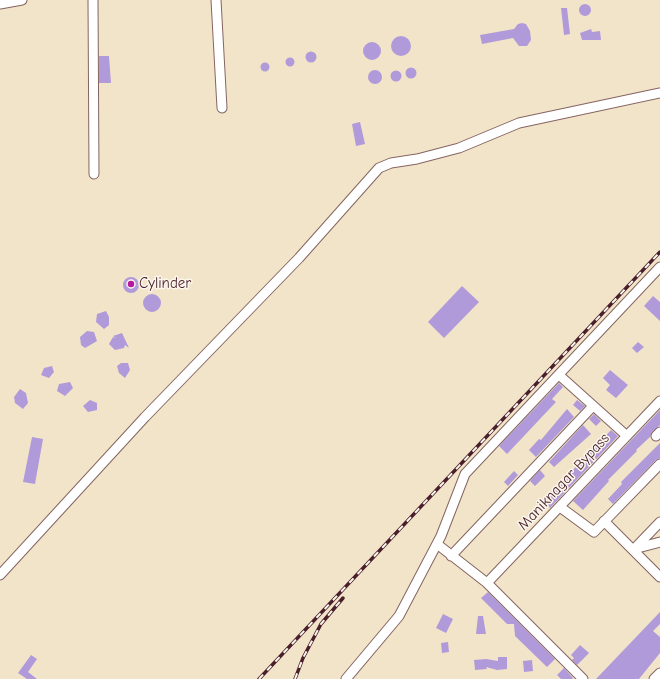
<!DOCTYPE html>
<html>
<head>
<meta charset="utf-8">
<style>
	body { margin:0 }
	canvas { display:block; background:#f2e4c8 }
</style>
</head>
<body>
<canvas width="660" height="679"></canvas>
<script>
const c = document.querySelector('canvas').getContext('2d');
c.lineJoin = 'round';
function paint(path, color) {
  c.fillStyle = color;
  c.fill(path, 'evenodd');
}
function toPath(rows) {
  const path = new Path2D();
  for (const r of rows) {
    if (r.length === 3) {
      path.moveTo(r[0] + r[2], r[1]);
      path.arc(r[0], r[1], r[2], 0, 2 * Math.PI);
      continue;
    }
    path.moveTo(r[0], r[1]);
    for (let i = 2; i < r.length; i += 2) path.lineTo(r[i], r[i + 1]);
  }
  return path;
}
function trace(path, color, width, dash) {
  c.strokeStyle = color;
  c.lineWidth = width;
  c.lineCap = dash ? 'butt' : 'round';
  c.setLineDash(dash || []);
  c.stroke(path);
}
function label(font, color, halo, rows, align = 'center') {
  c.font = font + ' "Comic Neue",sans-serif';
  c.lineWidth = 3;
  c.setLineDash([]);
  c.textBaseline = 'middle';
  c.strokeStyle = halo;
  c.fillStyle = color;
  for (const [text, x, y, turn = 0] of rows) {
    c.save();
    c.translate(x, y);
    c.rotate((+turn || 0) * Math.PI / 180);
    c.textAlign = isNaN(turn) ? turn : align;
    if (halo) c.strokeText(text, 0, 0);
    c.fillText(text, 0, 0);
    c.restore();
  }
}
paint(toPath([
	[585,10,6],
	[561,8,567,8,570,34,564,35],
	[522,23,526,24,530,31,531,40,527,46,519,46,513,38,482,44,480,35,514,29,518,24],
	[591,29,592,32,600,31,601,40,582,40,580,33],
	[401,46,10],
	[372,51,9],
	[311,57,5.5],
	[99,56,109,56,111,83,99,83],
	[290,62,4.5],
	[265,67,4.5],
	[411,73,5.5],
	[375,77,7],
	[396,76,5.5],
	[360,122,365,144,356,146,352,124],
	[131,285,8],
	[462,286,479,302,444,338,428,322],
	[152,303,9],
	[653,296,660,302,660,321,644,306],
	[106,311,109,317,109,325,104,329,96,322,97,314],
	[87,331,94,332,97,341,85,348,81,345,80,337],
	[122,333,129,348,125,345,124,348,115,350,109,344,113,337,116,338,113,336],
	[638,342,644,347,637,353,632,348],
	[121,363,128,363,130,370,125,378,119,373,117,366],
	[52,366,54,372,49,378,41,375,44,368],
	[610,370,628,385,616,398,606,390,610,385,603,378],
	[70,382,73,388,65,396,57,391,59,384],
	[559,383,563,387,552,399,556,402,507,454,499,446],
	[20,389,26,393,28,403,23,409,15,403,14,397],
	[90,400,97,403,97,410,88,412,83,406],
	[577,400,585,406,580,411,573,405],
	[567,409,574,417,536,457,529,450,539,439,541,440],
	[660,410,660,425,652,432,650,437,636,450,637,451,608,480,609,481,583,510,573,501],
	[594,414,601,421,596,426,589,419],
	[583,425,591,434,554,467,549,462],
	[611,430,618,436,550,508,543,500,573,470,597,442,599,443],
	[32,437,43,439,35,484,23,482],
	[660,443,660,458,656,460,613,504,608,499,622,484,621,482],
	[540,470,545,476,535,486,530,481],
	[514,471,518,475,508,486,504,482],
	[488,592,555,659,547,667,515,636,514,624,507,624,481,598],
	[660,612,660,624,653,631,660,637,660,653,639,679,596,679],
	[443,614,453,619,446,633,436,628],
	[478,616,483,616,486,634,476,634],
	[448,642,449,652,442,653,441,643],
	[580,645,589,653,577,665,572,660,574,658,571,655],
	[31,655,37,659,28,672,37,679,27,679,18,673],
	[498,657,507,657,507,669,497,670,486,667,487,669,475,670,474,660,486,659,498,661],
	[532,660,533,671,524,672,523,661],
	[564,668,573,678,572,679,561,679,557,675]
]), '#b09ada');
const minor = toPath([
	[93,0,94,174],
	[216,0,222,108],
	[0,4,22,0],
	[559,375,627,436],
	[656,436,660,432],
	[560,507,594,532,660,464],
	[604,521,660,577],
	[437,544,487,583,583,679],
	[634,549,660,522],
	[634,549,660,542],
	[451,556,593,406],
	[0,575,145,417,299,258,379,168,391,163,417,159,459,148,519,123,660,93],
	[487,583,660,401],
	[346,679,399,616,441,536,465,474,660,267],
	[654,679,660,673]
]);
trace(minor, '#856462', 11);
trace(minor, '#fff', 9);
const rail = toPath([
	[259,679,660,252],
	[295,679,303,658,321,624,343,598]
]);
trace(rail, '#4a1f2b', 3.5);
trace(rail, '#fbf7ec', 2, [6]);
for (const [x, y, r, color] of [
	[131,284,4,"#b5179e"]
]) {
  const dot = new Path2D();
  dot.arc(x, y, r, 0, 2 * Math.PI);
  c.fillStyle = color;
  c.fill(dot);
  trace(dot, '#fbf7ec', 1.5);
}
label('15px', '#4a1f2b', '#fbf7ec', [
	["Cylinder",139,284]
], 'left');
label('15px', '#4a1f2b', '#fbf7ec', [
	["Maniknagar Bypass",564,482,-47]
]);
</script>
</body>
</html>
